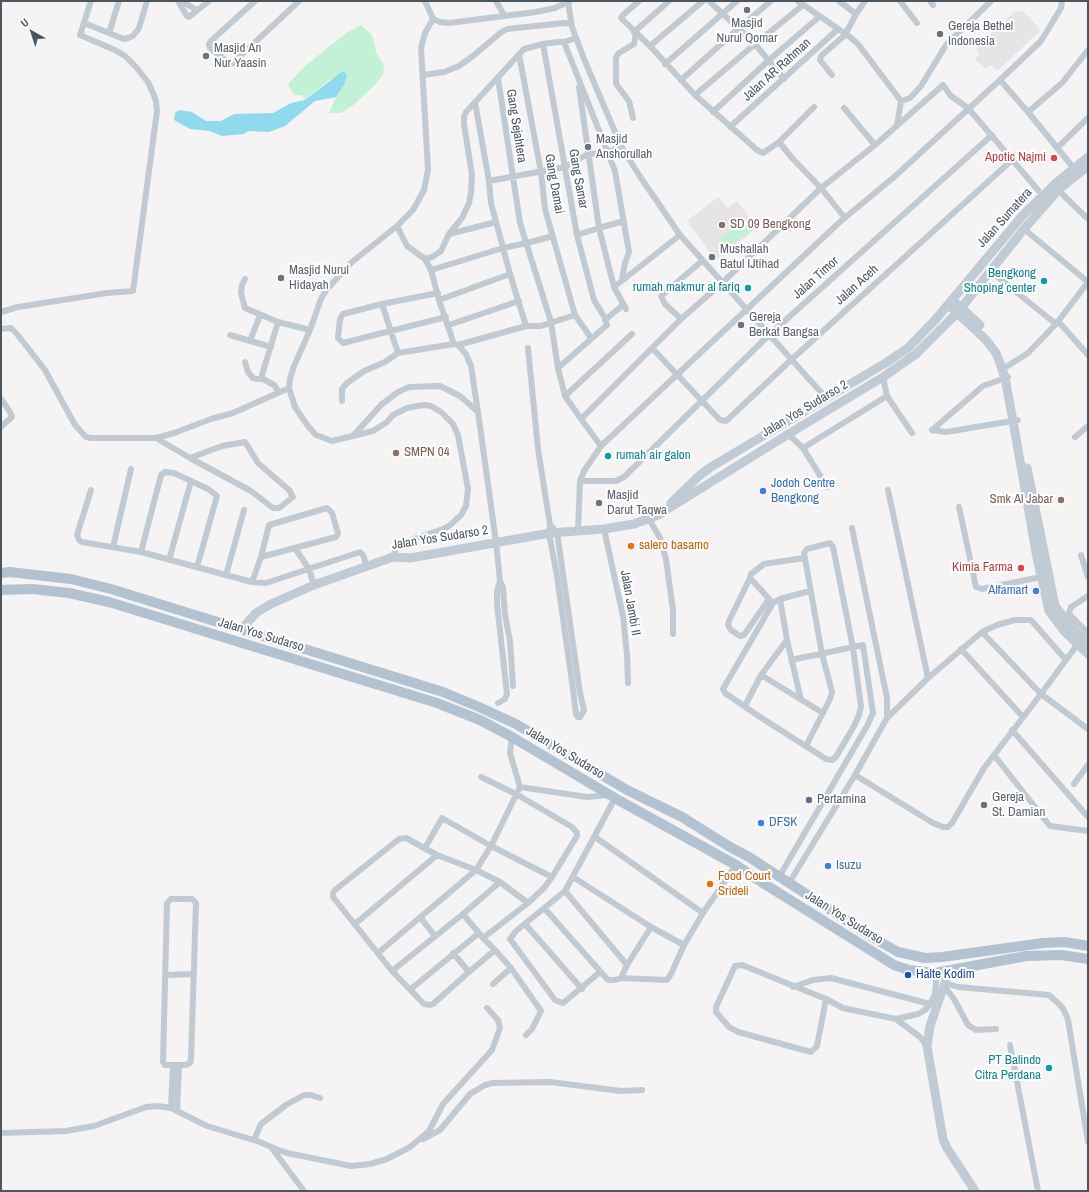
<!DOCTYPE html>
<html>
<head>
<meta charset="utf-8">
<style>
	body { margin:0 }
	#map { position:relative; width:1089px; height:1192px; overflow:hidden; background:#f5f3f3; font-family:"Archivo Narrow",sans-serif }
	canvas { display:block }
	.frame { position:absolute; inset:0; border:2px solid #4a5661; pointer-events:none }
	.north { position:absolute; left:12px; top:12px; width:40px; height:40px; -webkit-text-stroke:3px #fff; paint-order:stroke; rotate:321deg; font-size:11px; font-weight:700; line-height:16px; text-align:center; color:#4a5661 }
	.north::after { content:''; display:block; margin:auto; width:14px; height:18px; background:#4a5661; clip-path:polygon(50% 0,100% 100%,50% 72%,0 100%) }
</style>
</head>
<body>
<div id="map">
<canvas width="1089" height="1192"></canvas>
<div class="frame"></div>
<div class="north">U</div>
</div>
<script>
const c = document.querySelector('canvas').getContext('2d');
c.lineJoin = 'round';
function paint(path, color) {
  c.fillStyle = color;
  c.fill(path, 'evenodd');
}
function toPath(rows) {
  const path = new Path2D();
  for (const r of rows) {
    path.moveTo(r[0], r[1]);
    for (let i = 2; i < r.length; i += 2) path.lineTo(r[i], r[i + 1]);
  }
  return path;
}
function trace(path, color, width, dash) {
  c.strokeStyle = color;
  c.lineWidth = width;
  c.lineCap = dash ? 'butt' : 'round';
  c.setLineDash(dash || []);
  c.stroke(path);
}
function label(font, color, halo, rows, align = 'center') {
  c.font = font + ' "Archivo Narrow",sans-serif';
  c.lineWidth = 4;
  c.setLineDash([]);
  c.textBaseline = 'middle';
  c.strokeStyle = halo;
  c.fillStyle = color;
  for (const [text, x, y, turn = 0] of rows) {
    c.save();
    c.translate(x, y);
    c.rotate((+turn || 0) * Math.PI / 180);
    c.textAlign = isNaN(turn) ? turn : align;
    if (halo) c.strokeText(text, 0, 0);
    c.fillText(text, 0, 0);
    c.restore();
  }
}
paint(toPath([
	[1023,11,1041,30,997,71,990,64,986,69,975,59,979,54,976,49,1014,12],
	[718,197,728,208,737,201,757,228,716,260,687,221]
]), '#e6e4e5');
paint(toPath([
	[361,25,372,35,376,52,384,66,383,75,374,86,352,106,341,113,329,113,336,97,344,85,330,79,305,100,302,95,294,95,288,84,304,67,346,33],
	[744,222,749,232,726,249,719,239]
]), '#c3f1d5');
paint(toPath([
	[343,71,347,75,344,85,336,97,315,101,285,126,269,132,248,131,244,134,222,136,209,131,190,129,174,120,175,113,179,110,192,112,206,121,221,121,234,114,273,113,291,103,305,100]
]), '#90daee');
trace(toPath([
	[178,1,187,16,189,17,209,1],
	[181,1,197,10],
	[255,1,211,41,209,44,210,48,229,63,231,64,235,61,299,1],
	[496,1,504,15],
	[639,1,623,15,621,18,623,20,650,46,695,95,757,150,763,153,766,151,779,142,792,158,821,188,845,218],
	[709,1,755,44,784,79],
	[798,1,850,37,858,44,901,101],
	[839,1,856,14],
	[900,1,917,23],
	[930,1,933,5],
	[568,2,572,27,584,59,621,146,639,175,680,235,826,398],
	[433,19,440,22,449,23,536,12,555,8,570,1],
	[84,23,124,39,128,38,133,36,139,28,147,1],
	[634,32,669,1],
	[109,33,119,1],
	[564,42,615,171,629,252,625,263,622,280],
	[543,44,577,235,594,300,603,315],
	[650,46,703,1],
	[519,54,541,172,545,209,575,315,591,338],
	[665,64,737,1],
	[423,75,444,72,459,66,473,56,500,33,507,29,564,23,571,24],
	[832,75,820,60,821,56,845,35,856,14,865,1],
	[498,78,520,223,551,322,558,368,565,396,581,419],
	[681,80,738,29,771,1],
	[1000,80,1028,112,1076,171],
	[579,87,599,228,624,221],
	[695,95,755,44,803,5],
	[475,102,489,181,491,203,510,274,526,326,541,326,575,315],
	[844,108,875,145],
	[713,112,769,60,819,17],
	[1028,112,1062,83,1088,50],
	[633,118,629,101,616,84,616,57,619,53,634,44,636,34],
	[897,125,901,101,910,98,921,86,946,45,991,1],
	[730,127,838,29],
	[779,142,814,107],
	[1057,148,1088,118],
	[489,181,565,167,588,154,607,153,621,146],
	[1058,190,1088,219],
	[397,226,407,246,425,259,431,270,439,300,454,344,458,345,466,354,471,366,478,412],
	[449,234,496,222],
	[577,235,599,228,614,287,626,309],
	[425,259,432,257,441,251,449,234,462,218,469,203,471,193,472,175,464,124,464,117,466,112,524,49,543,44,557,42,564,42,576,38],
	[431,270,503,248,527,243,553,236],
	[990,271,1056,324],
	[245,279,242,285,241,293,245,308,278,322,310,330],
	[614,287,680,235],
	[438,293,382,304,343,314,340,319,338,338,343,343,446,317],
	[439,300,510,274],
	[382,304,398,353],
	[1,312,18,307,107,293,133,291,157,111,156,101,153,93,148,82,136,67,125,56,115,50,80,35,91,1],
	[681,319,665,304,661,296,702,261],
	[1058,321,1088,355],
	[278,322,262,375,263,379,274,385,279,392],
	[449,325,519,301],
	[1,329,11,328,17,334,45,370,75,425,86,437,91,438,156,438,174,433,211,419,233,413,289,388],
	[230,335,271,347],
	[250,341,260,315],
	[458,345,526,326],
	[528,348,538,449,550,525,549,533,557,576,572,682,576,714,578,717,580,717,584,710,580,693,557,532,550,525],
	[652,348,720,420,726,421,791,360,1012,160],
	[245,362,248,372,253,378,256,379,263,379],
	[1006,367,1028,353,1056,324,1088,282,1024,229],
	[558,368,607,325,605,320,623,305],
	[883,377,887,396,912,433],
	[565,396,632,334],
	[1,399,10,412,12,417,1,427],
	[342,401,342,389,347,383,364,371,385,362,398,353,454,344],
	[932,430,983,386,1008,377],
	[932,430,946,432,1018,420],
	[788,434,803,448,827,487],
	[353,436,381,405,398,392,409,387,440,386,460,396,478,412,496,542,500,581,503,588,505,615,510,641,513,686],
	[1075,437,1088,426],
	[156,438,190,458,222,446,245,442,258,463,289,490,293,497,279,508,273,508,251,491,190,458],
	[601,446,581,419,681,319,722,283,821,188,875,145,943,85,951,96,968,108,1038,190],
	[803,448,887,396],
	[580,481,616,481,624,477,769,335,992,135],
	[91,490,77,535,79,540,82,542,141,552,226,575,252,582,266,583,360,552,363,555,367,567],
	[888,490,928,678],
	[959,507,976,587,982,589,1041,577],
	[649,519,660,538,666,559,673,610,673,634],
	[852,528,887,698,887,718],
	[604,529,623,616,627,655,628,683],
	[578,530,580,481,584,471,601,446,842,220,893,178,1000,80,1041,41,1061,8,1062,1],
	[113,547,131,469],
	[295,548,309,569,314,585],
	[141,552,161,475,165,472,174,473,208,489,217,496,197,567],
	[1081,555,1088,577],
	[393,557,397,546,402,543,443,529,449,526,461,515,466,506,468,489,458,435,453,424,441,412,431,406,425,405,417,406,407,408,393,415,387,422,373,431,332,441,316,435,308,426,295,407,289,388,290,379,294,366,310,330,321,299,327,289,352,262,397,226,413,210,424,190,428,170,421,48,425,33,433,19,425,1],
	[169,560,191,481],
	[226,575,244,510],
	[750,578,729,621,728,625,731,630,740,636,744,635,769,599],
	[252,582,261,557,269,525,327,508,332,513,338,533,336,537,261,557],
	[1088,596,1071,607,1069,613,1069,614,1088,633],
	[780,599,787,640,801,700],
	[771,601,750,578,751,574,764,564,804,558],
	[982,632,1041,694,1088,729],
	[961,649,1023,717],
	[761,675,823,713],
	[498,703,505,699,507,694,497,604,497,591,500,581],
	[745,706,761,675,787,640],
	[1012,730,1088,817],
	[806,746,830,699,832,692,822,654,804,553,807,549,830,543,833,547,853,648,861,706,859,715,854,726,836,757,832,760,826,759,760,717,725,693,723,689,773,603,780,599,810,591],
	[994,755,1050,826,1088,831],
	[855,775,933,823,943,827,948,827,952,823,984,768,1041,694,1077,645],
	[481,777,516,794,572,827,577,833,577,836,552,877,544,888,528,903],
	[1074,784,1088,765],
	[520,787,587,797,609,795],
	[595,837,703,913],
	[425,848,442,818,491,846,552,877],
	[573,877,651,927,684,945,703,913,736,865],
	[779,877,867,726,873,713,863,645,791,660],
	[789,883,855,775,887,718,928,678,982,632,997,625,1015,620,1031,620,1066,660],
	[565,891,627,965],
	[171,899,192,899,196,903,191,1059,190,1063,186,1065,165,1065,163,1062,167,903,171,899],
	[545,909,608,980,615,980,621,978,627,965,651,927],
	[463,914,483,938,495,950,469,972,433,1004,430,1005,424,1004,392,971,333,897,333,893,335,890,399,839,406,838,437,855,476,870,500,882,528,903,483,938],
	[420,917,435,936],
	[355,924,437,855],
	[526,925,582,989],
	[495,950,511,968,541,1011,532,1029,526,1035],
	[378,953,476,870,491,846,520,787,510,753,512,737],
	[453,953,469,972],
	[392,971,463,914,500,882],
	[600,972,563,1003,560,1002,555,1000,510,939,516,931,565,891,615,798],
	[166,975,194,974],
	[621,978,667,980,671,974,684,945],
	[945,983,958,987,1049,995,1059,1004,1064,1010,1068,1020,1088,1142],
	[493,984,511,968],
	[944,986,954,999,968,1025,976,1030,996,1029],
	[793,987,813,980,831,978,930,1004],
	[411,989,479,933],
	[826,999,817,1046,811,1052,738,1032,729,1027,716,1012,716,1007,735,966,742,965,826,999,843,1008,896,1019,920,1037,927,1046],
	[896,1019,918,1014,925,1010,930,1004,935,994,936,982,935,973],
	[1010,1045,1038,1191],
	[171,1108,173,1065],
	[177,1110,179,1065],
	[1,1133,66,1131,94,1126,146,1107,158,1106,171,1108,207,1126,260,1142,271,1147,304,1191],
	[423,1139,440,1130,470,1094,485,1085,493,1083,550,1082,621,1091,642,1090],
	[254,1140,261,1124,286,1105,304,1095,311,1095,320,1098],
	[271,1147,287,1153,351,1166,370,1164,387,1159,410,1147,429,1131,443,1104,492,1050,500,1028,498,1020,487,1008]
]), '#c1cad2', 6);
trace(toPath([
	[957,304,980,325],
	[953,309,986,340,996,353,999,360,1005,378,1013,421,1037,558,1049,611,1065,632,1088,654],
	[1027,468,1055,606,1076,632,1088,643],
	[671,503,700,475,711,467,887,362,908,348,936,319,1023,215,1056,183,1088,157],
	[241,630,256,613,271,604,314,585,393,557,410,558,550,533,604,529,634,524,658,515,795,430,883,377,916,354,957,313,1024,229,1058,190,1088,166],
	[949,971,930,1026,927,1046,943,1139,947,1148,975,1191]
]), '#c1cbd6', 9);
trace(toPath([
	[1,573,10,572,71,579,111,589,411,682,443,692,479,707,516,724,627,790,682,817,730,847,749,857,877,940,898,952,925,958,942,957,1043,943,1065,942,1088,946],
	[1,590,32,589,69,593,109,602,437,703,480,720,512,737,620,801,736,865,763,883,875,953,894,965,909,970,935,973,1026,956,1061,955,1088,959]
]), '#b3c2d1', 10);
for (const [x, y, r, color] of [
	[747,10,4,"#6b7280"],
	[940,34,4,"#6b7280"],
	[206,56,4,"#6b7280"],
	[588,147,4,"#6b7280"],
	[1054,158,4,"#e0444e"],
	[722,225,4,"#8d6e63"],
	[712,257,4,"#6b7280"],
	[281,278,4,"#6b7280"],
	[1044,281,4,"#0f9aa8"],
	[748,288,4,"#0f9aa8"],
	[741,325,4,"#6b7280"],
	[396,453,4,"#8d6e63"],
	[608,456,4,"#0f9aa8"],
	[763,491,4,"#3f7fe0"],
	[1061,500,4,"#8d6e63"],
	[599,503,4,"#6b7280"],
	[631,546,4,"#e8710a"],
	[1021,568,4,"#e0444e"],
	[1036,591,4,"#3f7fe0"],
	[809,800,4,"#5c6f8a"],
	[984,805,4,"#6b7280"],
	[761,823,4,"#3f7fe0"],
	[828,866,4,"#3f7fe0"],
	[710,884,4,"#e8710a"],
	[908,975,4,"#1a4fb4"],
	[1049,1068,4,"#0f9aa8"]
]) {
  const dot = new Path2D();
  dot.arc(x, y, r, 0, 2 * Math.PI);
  c.fillStyle = color;
  c.fill(dot);
  trace(dot, '#fff', 1.5);
}
label('13px', '#5b616d', '#fff', [
	["Masjid",747,24,"center"],
	["Nurul Qomar",747,39,"center"],
	["Gereja Bethel",948,27],
	["Indonesia",948,42],
	["Masjid An",214,49],
	["Nur Yaasin",214,64],
	["Masjid",596,140],
	["Anshorullah",596,155],
	["Mushallah",720,250],
	["Batul IJtihad",720,265],
	["Masjid Nurul",289,271],
	["Hidayah",289,286],
	["Gereja",749,318],
	["Berkat Bangsa",749,333],
	["Masjid",607,496],
	["Darut Taqwa",607,511],
	["Gereja",992,798],
	["St. Damian",992,813]
], 'left');
label('13px', '#4a5661', '#fff', [
	["Jalan AR Rahman",777,70,-42],
	["Gang Sejahtera",516,126,81],
	["Gang Samar",578,179,80],
	["Gang Damai",554,184,80],
	["Jalan Sumatera",1005,218,-48],
	["Jalan Timor",816,278,-42],
	["Jalan Aceh",857,285,-42],
	["Jalan Yos Sudarso 2",805,409,-31],
	["Jalan Yos Sudarso 2",440,538,-9],
	["Jalan Jambi II",630,603,80],
	["Jalan Yos Sudarso",261,635,17],
	["Jalan Yos Sudarso",565,753,31],
	["Jalan Yos Sudarso",844,918,32]
]);
label('13px', '#be3a42', '#fff', [
	["Apotic Najmi",1046,158],
	["Kimia Farma",1013,568]
], 'right');
label('13px', '#785e54', '#fff', [
	["SD 09 Bengkong",730,225],
	["SMPN 04",404,453],
	["Smk Al Jabar",1053,500,"right"]
], 'left');
label('13px', '#0d838f', '#fff', [
	["Bengkong",1036,274],
	["Shoping center",1036,289],
	["rumah makmur al fariq",740,288],
	["rumah air galon",616,456,"left"],
	["PT Balindo",1041,1061],
	["Citra Perdana",1041,1076]
], 'right');
label('13px', '#366cbe', '#fff', [
	["Jodoh Centre",771,484],
	["Bengkong",771,499],
	["Alfamart",1028,591,"right"],
	["DFSK",769,823],
	["Isuzu",836,866]
], 'left');
label('13px', '#c56008', '#fff', [
	["salero basamo",639,546],
	["Food Court",718,877],
	["Srideli",718,892]
], 'left');
label('13px', '#4e5e75', '#fff', [
	["Pertamina",817,800]
], 'left');
label('13px', '#164399', '#fff', [
	["Halte Kodim",916,975]
], 'left');
</script>
</body>
</html>
